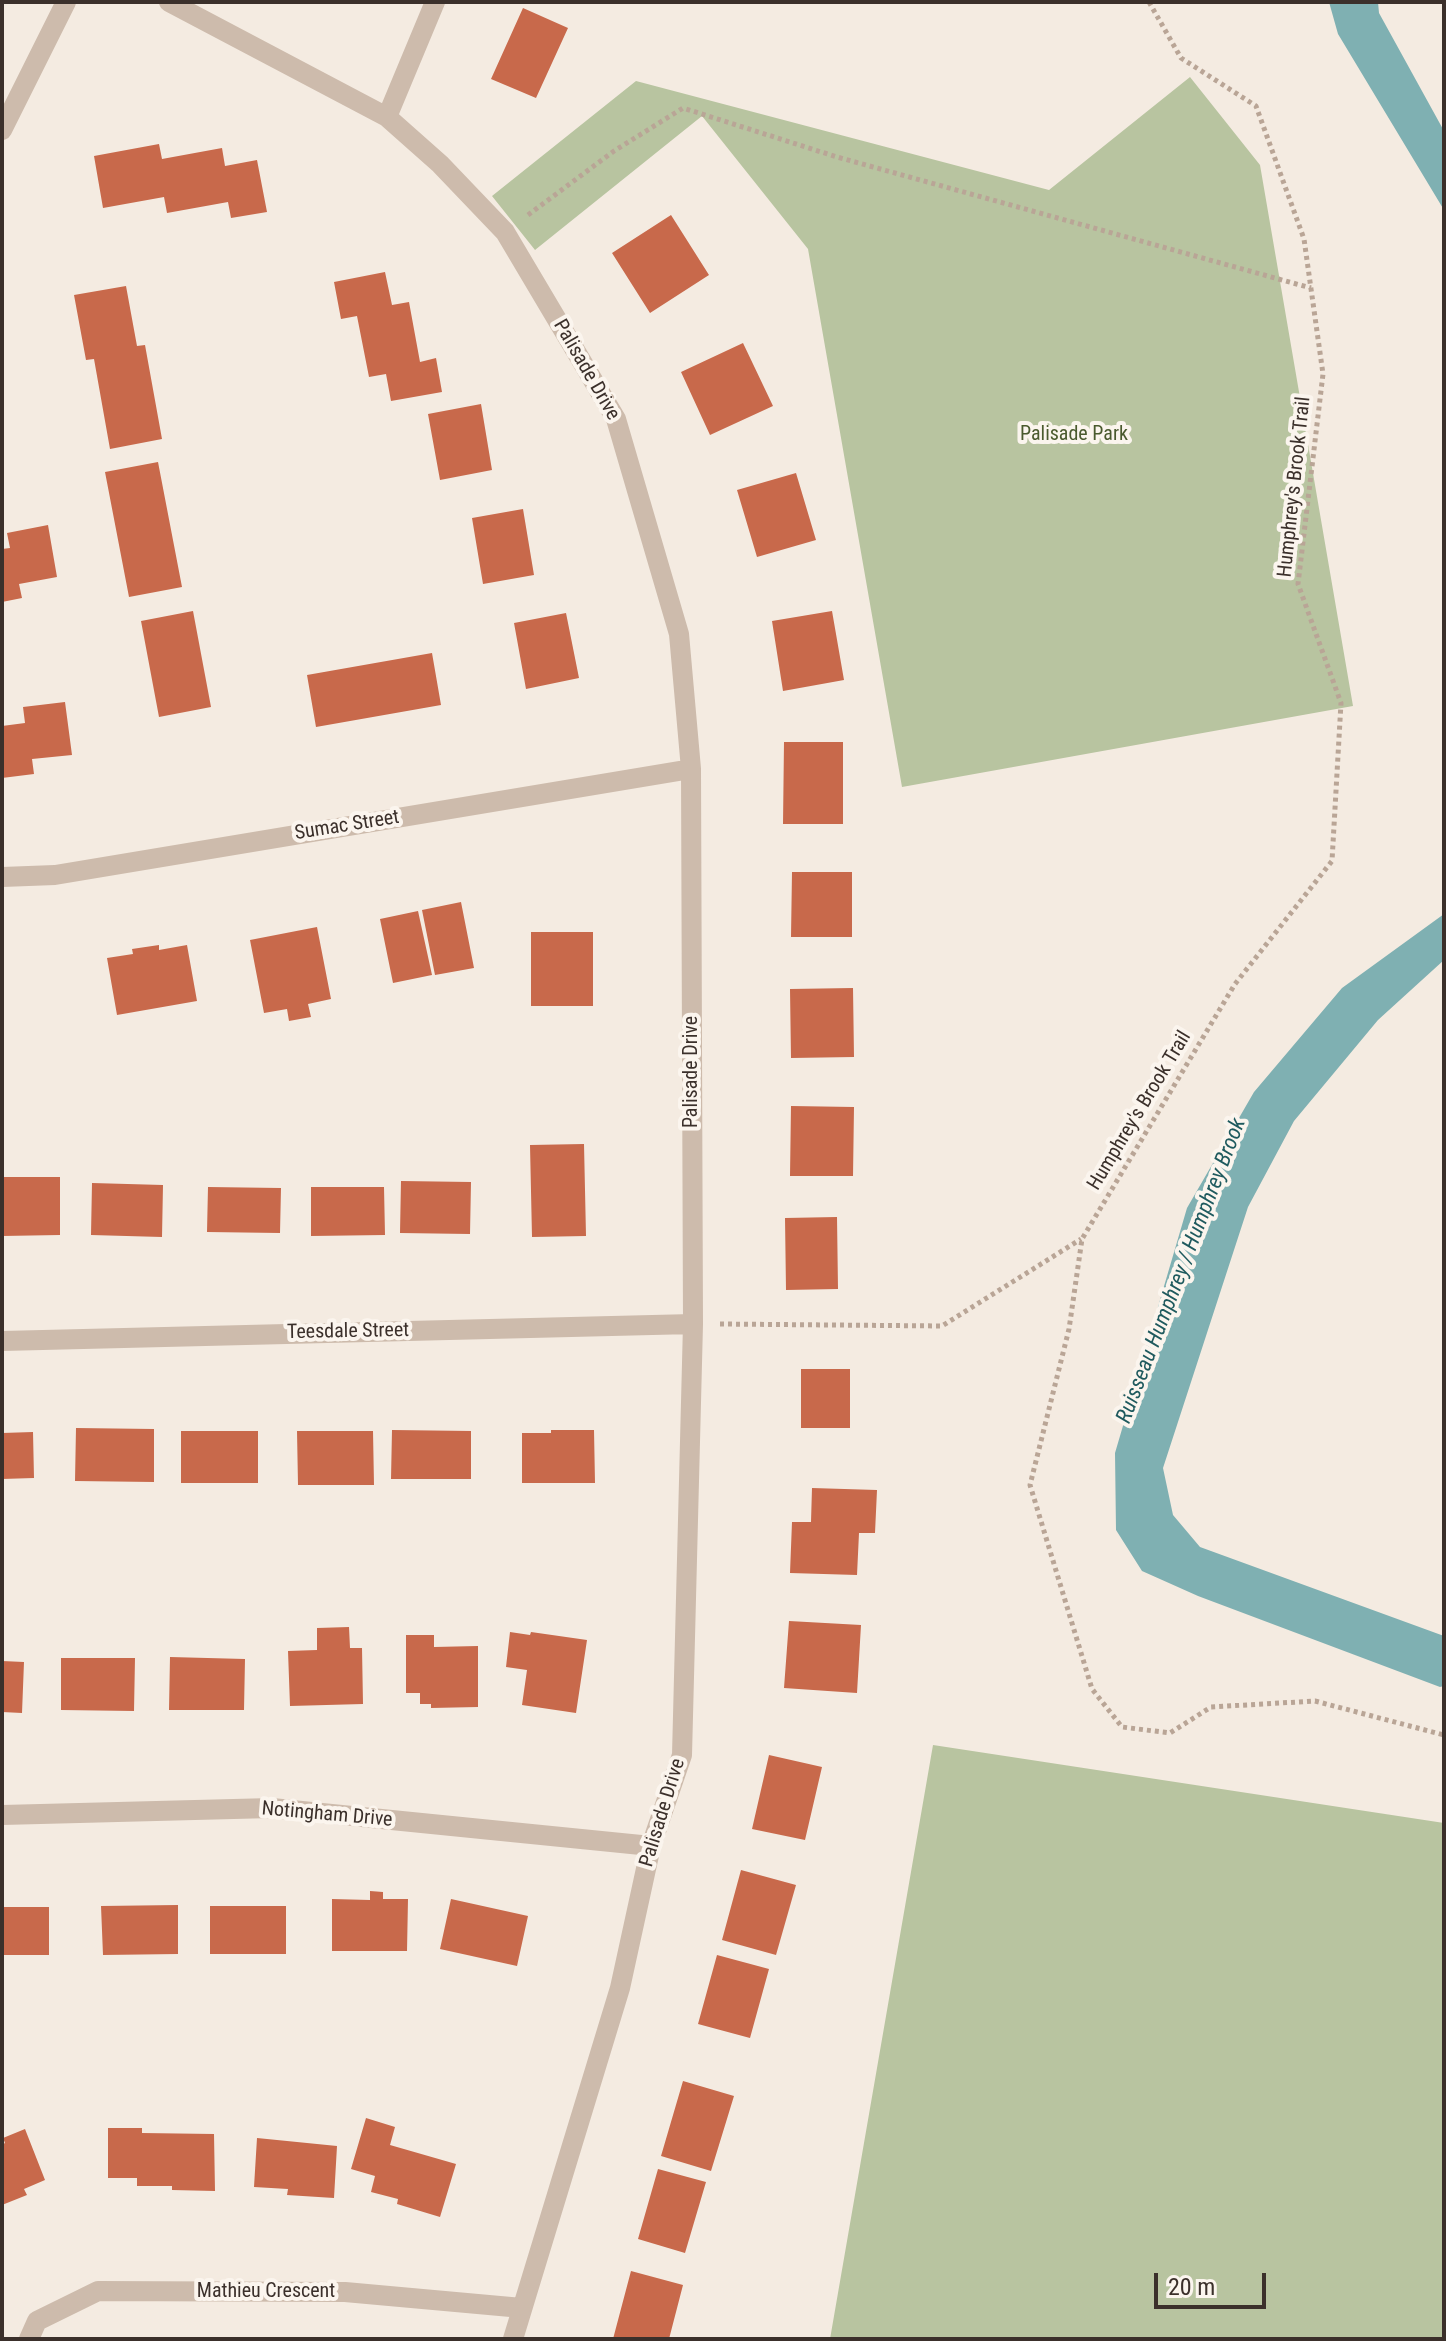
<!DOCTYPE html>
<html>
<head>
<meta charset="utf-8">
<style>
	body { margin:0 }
	#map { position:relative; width:1446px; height:2341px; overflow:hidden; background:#f4ebe1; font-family:"Roboto Condensed",sans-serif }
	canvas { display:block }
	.frame { position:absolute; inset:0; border:4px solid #3b302b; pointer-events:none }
	.scale { position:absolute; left:1154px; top:2273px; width:112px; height:36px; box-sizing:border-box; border:4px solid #3b302b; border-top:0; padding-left:10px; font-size:24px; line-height:28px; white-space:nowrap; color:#3b302b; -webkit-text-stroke:6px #fbf5ee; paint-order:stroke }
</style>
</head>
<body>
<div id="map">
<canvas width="1446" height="2341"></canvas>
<div class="frame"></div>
<div class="scale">20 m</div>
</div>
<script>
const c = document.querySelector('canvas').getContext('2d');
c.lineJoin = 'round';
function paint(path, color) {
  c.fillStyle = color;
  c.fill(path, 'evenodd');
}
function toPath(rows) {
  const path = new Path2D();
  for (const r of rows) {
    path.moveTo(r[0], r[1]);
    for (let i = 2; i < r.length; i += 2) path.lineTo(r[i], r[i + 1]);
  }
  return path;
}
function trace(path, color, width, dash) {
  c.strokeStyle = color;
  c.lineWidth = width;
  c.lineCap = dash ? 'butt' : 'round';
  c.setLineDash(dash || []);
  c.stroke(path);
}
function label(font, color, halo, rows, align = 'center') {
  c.font = font + ' "Roboto Condensed",sans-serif';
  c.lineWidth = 8;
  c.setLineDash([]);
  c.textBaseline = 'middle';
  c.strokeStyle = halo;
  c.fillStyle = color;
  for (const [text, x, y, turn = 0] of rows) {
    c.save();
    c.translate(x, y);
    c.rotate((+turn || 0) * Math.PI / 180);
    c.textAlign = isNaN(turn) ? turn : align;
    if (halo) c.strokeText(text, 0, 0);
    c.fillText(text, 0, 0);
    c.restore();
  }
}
paint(toPath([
	[1190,77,1260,165,1353,706,902,787,808,249,702,116,535,250,492,196,636,81,1049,190],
	[933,1745,1444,1823,1444,2339,830,2339]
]), '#b8c4a0');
paint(toPath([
	[1329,2,1378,2,1379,13,1444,131,1444,210,1338,34],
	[1444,914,1444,960,1378,1020,1294,1121,1248,1207,1163,1468,1173,1515,1200,1547,1444,1636,1444,1686,1440,1687,1198,1596,1142,1571,1116,1530,1115,1453,1187,1208,1254,1092,1342,988]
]), '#7fb0b2');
paint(toPath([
	[523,8,568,28,536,98,491,79],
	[159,144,162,159,222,148,225,166,257,160,267,212,231,218,228,202,167,213,164,197,103,208,94,156],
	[671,215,709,275,650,313,612,253],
	[385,272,392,305,409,302,420,362,436,358,442,392,391,401,386,374,369,377,357,316,341,319,334,282],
	[126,286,137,346,145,345,162,439,110,449,94,359,86,360,74,295],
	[743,343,773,406,710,435,681,372],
	[481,404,492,470,440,480,428,414],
	[158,462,182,587,129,597,105,472],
	[796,473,816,540,757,557,737,490],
	[523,509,534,575,483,584,472,518],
	[48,525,57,577,19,584,22,598,2,602,2,549,10,548,7,533],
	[193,611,211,707,159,717,141,621],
	[832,611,844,680,783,691,772,621],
	[566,613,579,678,526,689,514,623],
	[432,653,441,705,316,727,307,675],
	[65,702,72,755,32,759,34,774,2,778,2,726,25,723,23,707],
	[784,742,843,742,843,824,783,824],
	[792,872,852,872,852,937,791,937],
	[461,902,474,968,435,975,422,910],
	[418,911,432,975,393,983,380,919],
	[317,927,331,999,308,1004,311,1017,289,1021,287,1009,264,1013,250,940],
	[531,932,593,932,593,1006,531,1006],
	[159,945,159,950,187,945,197,1001,117,1015,107,958,133,954,132,949],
	[853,988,854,1057,791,1058,790,989],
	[791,1106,854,1107,853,1176,790,1176],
	[584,1144,586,1236,532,1237,530,1145],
	[2,1177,60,1177,60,1235,2,1236],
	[401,1181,471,1182,470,1234,400,1233],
	[92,1183,163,1185,162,1237,91,1235],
	[208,1187,281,1188,280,1233,207,1232],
	[311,1187,384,1187,385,1235,311,1236],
	[837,1217,838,1289,786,1290,785,1218],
	[801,1369,850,1369,850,1428,801,1428],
	[76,1428,154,1429,154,1482,75,1481],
	[392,1430,471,1431,471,1479,391,1479],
	[551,1430,594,1430,595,1483,522,1483,522,1433,551,1433],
	[181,1431,258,1431,258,1483,181,1483],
	[297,1431,373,1431,374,1485,298,1485],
	[33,1432,34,1478,2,1479,2,1433],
	[812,1488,877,1490,875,1533,859,1533,857,1575,790,1573,792,1522,811,1522],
	[789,1621,861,1625,857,1693,784,1688],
	[349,1627,350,1648,362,1648,363,1704,290,1706,288,1651,317,1650,317,1628],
	[510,1632,530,1635,531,1632,587,1640,576,1713,522,1705,527,1670,506,1667],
	[406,1635,434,1635,434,1647,478,1646,478,1707,431,1708,431,1704,420,1704,420,1693,406,1693],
	[170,1657,245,1659,244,1710,169,1710],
	[61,1658,135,1658,134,1711,61,1710],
	[2,1661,24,1662,22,1713,2,1712],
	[769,1755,822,1767,805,1840,752,1829],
	[741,1870,796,1885,776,1955,722,1940],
	[370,1891,383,1892,383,1899,408,1899,407,1951,332,1951,332,1899,370,1900],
	[451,1899,528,1916,517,1966,440,1949],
	[178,1905,178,1954,103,1955,101,1906],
	[210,1906,286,1906,286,1954,210,1954],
	[2,1907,49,1907,49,1955,2,1955],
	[717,1955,769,1969,750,2038,698,2024],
	[683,2081,734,2096,711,2171,661,2156],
	[366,2118,395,2127,390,2145,456,2164,440,2217,397,2204,398,2199,371,2192,375,2176,351,2169],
	[108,2128,142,2128,142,2133,214,2134,215,2191,172,2190,172,2186,137,2186,137,2178,108,2178],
	[25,2129,45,2180,24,2189,27,2195,2,2205,2,2145,5,2143,3,2138],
	[257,2138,337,2146,334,2198,287,2195,288,2189,254,2187],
	[658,2169,706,2182,685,2253,638,2239],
	[631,2271,683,2285,669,2339,613,2339]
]), '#c8694b');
trace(toPath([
	[1149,2,1181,58,1256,106,1304,239,1323,374,1298,584,1341,703,1332,861,1235,984,1082,1239,1069,1329,1030,1485,1092,1689,1122,1727,1170,1733,1211,1707,1315,1701,1444,1735],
	[528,215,614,151,683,108,837,157,1311,288],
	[720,1324,942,1326,1081,1239]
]), '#b9a596', 5, [4, 4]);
trace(toPath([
	[169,2,387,117,440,164,505,232,616,419,679,634,691,769,693,1324,682,1755,651,1846,620,1988,513,2339],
	[387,117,435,2],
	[2,130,66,2],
	[2,877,55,875,691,769],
	[2,1341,693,1324],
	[2,1815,272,1808,651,1846],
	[29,2339,37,2321,98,2291,345,2292,522,2308]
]), '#cdbbac', 20);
label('20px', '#3b302b', '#fbf5ee', [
	["Palisade Drive",586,370,60],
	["Humphrey's Brook Trail",1295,487,-84],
	["Sumac Street",347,826,-9],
	["Palisade Drive",692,1072,-90],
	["Humphrey's Brook Trail",1140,1111,-59],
	["Teesdale Street",348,1332,-1],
	["Palisade Drive",663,1813,-73],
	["Notingham Drive",327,1815,5],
	["Mathieu Crescent",266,2292]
]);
label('20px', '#4a5a2e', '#fbf5ee', [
	["Palisade Park",1074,435]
]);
label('italic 22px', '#1f5a5e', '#fbf5ee', [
	["Ruisseau Humphrey / Humphrey Brook",1182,1271,-69]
]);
</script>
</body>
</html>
